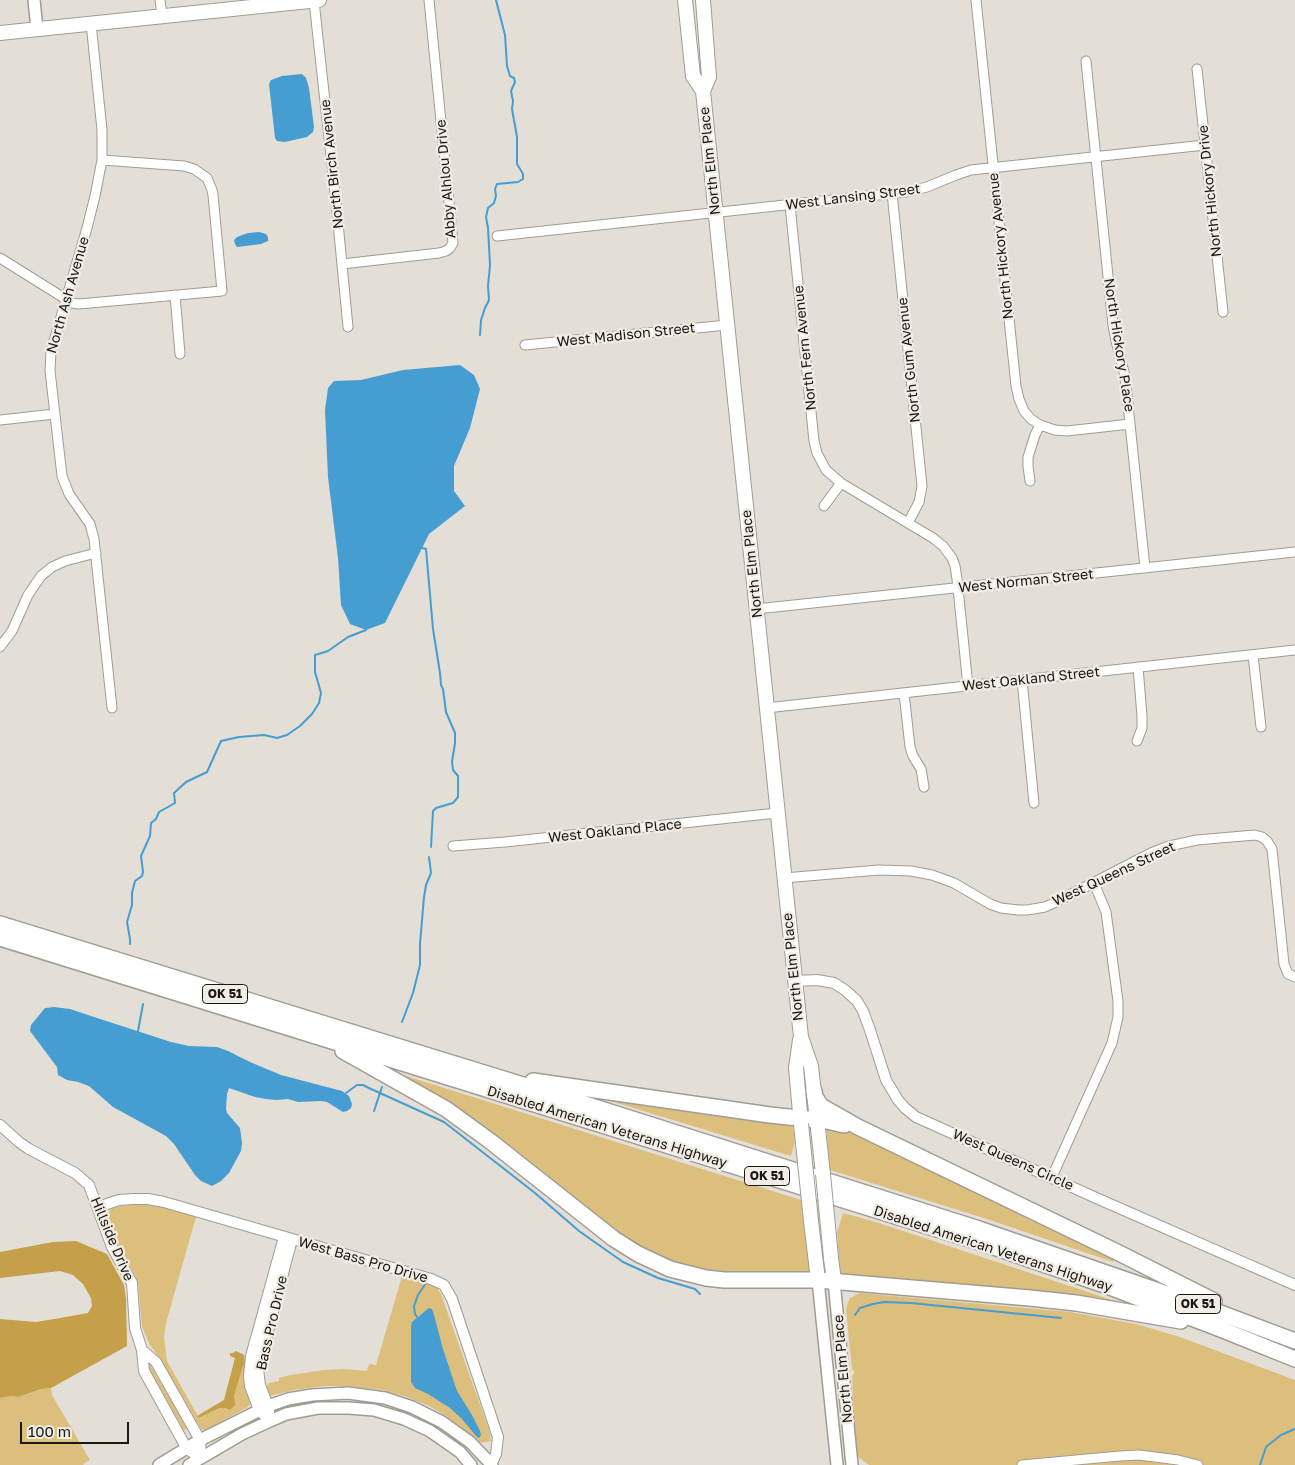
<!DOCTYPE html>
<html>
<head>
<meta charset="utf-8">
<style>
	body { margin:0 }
	#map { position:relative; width:1295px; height:1465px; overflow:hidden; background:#e3dfd7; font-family:"Golos Text",sans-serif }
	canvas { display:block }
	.scale { position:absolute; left:20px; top:1422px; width:109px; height:22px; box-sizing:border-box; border:2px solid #1a1815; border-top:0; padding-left:6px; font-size:15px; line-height:18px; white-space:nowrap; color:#1a1815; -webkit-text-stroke:4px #f1ede4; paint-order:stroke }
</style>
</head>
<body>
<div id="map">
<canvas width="1295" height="1465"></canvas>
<div class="scale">100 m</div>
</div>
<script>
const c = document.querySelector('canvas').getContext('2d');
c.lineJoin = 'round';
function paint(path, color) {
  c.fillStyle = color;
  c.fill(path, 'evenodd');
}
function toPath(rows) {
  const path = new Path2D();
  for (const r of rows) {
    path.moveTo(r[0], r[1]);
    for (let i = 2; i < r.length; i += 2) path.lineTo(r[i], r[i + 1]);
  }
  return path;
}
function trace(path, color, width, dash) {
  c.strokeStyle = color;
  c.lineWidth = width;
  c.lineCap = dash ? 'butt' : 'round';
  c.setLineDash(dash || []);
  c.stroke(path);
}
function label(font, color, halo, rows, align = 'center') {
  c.font = font + ' "Golos Text",sans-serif';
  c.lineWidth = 4.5;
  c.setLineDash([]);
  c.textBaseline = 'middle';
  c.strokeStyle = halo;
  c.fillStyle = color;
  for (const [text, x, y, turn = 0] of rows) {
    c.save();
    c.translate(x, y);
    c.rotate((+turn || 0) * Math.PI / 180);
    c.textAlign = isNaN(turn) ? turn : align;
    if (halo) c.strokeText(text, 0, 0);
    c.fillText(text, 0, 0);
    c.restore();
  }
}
paint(toPath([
	[403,1075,801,1200,810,1273,722,1274,693,1268,670,1261,641,1248,609,1227,401,1078],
	[591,1095,792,1122,795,1141,791,1156],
	[826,1124,852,1132,1051,1229,1113,1257,1113,1262,990,1220,830,1170],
	[135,1204,157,1206,196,1217,166,1323,164,1337,167,1361,199,1418,219,1408,225,1408,230,1410,234,1405,234,1396,243,1366,245,1363,244,1376,251,1404,246,1408,206,1430,201,1429,159,1357,150,1345,142,1327,138,1281,119,1246,108,1216,109,1211,114,1207],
	[843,1213,879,1223,1115,1301,1113,1305,847,1276,840,1272,837,1233],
	[402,1276,433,1286,437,1288,441,1294,490,1433,491,1441,480,1443,446,1416,429,1406,407,1397,383,1390,348,1386,324,1386,294,1390,269,1396,266,1391,267,1386,269,1383,279,1381,279,1378,290,1375,324,1370,343,1369,367,1371,369,1364,376,1365],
	[860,1293,1070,1312,1136,1324,1180,1337,1295,1380,1295,1465,869,1465,858,1457,855,1440,852,1375,854,1374,854,1370,852,1370,846,1310,848,1302,850,1298],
	[148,1362,151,1366,187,1427,186,1430,183,1429,149,1368],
	[51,1388,52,1395,90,1460,83,1464,84,1465,0,1465,0,1398,11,1396,18,1397,41,1389]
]), '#ddbf7d');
paint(toPath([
	[76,1241,107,1254,124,1285,126,1299,127,1346,51,1388,41,1389,18,1397,11,1396,0,1398,0,1319,36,1322,60,1318,88,1313,92,1306,91,1298,83,1284,73,1275,60,1271,0,1278,0,1252,53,1242],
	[236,1351,244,1355,245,1363,243,1366,234,1396,235,1405,230,1410,225,1408,219,1408,199,1418,197,1416,224,1400,235,1358,230,1356,230,1353,233,1353]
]), '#c59f49');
paint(toPath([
	[302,74,306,78,309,88,314,127,313,132,307,137,285,142,277,141,275,138,269,84,271,80,282,76],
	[259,232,266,234,268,237,268,241,261,244,237,247,235,244,234,240,237,237,248,233],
	[460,365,474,375,480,389,470,428,454,466,454,491,465,506,429,534,385,623,366,630,350,624,341,605,338,558,328,477,325,410,328,388,334,381,361,380,403,370],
	[54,1007,70,1009,91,1016,171,1042,189,1046,217,1047,228,1051,250,1062,281,1075,342,1091,349,1096,352,1104,351,1108,347,1111,343,1112,327,1102,321,1101,298,1102,288,1099,277,1100,266,1099,255,1097,229,1088,227,1094,226,1109,227,1113,240,1128,242,1143,241,1151,229,1173,221,1181,212,1186,201,1181,195,1175,174,1144,166,1136,113,1107,89,1086,78,1082,67,1080,58,1075,57,1067,30,1031,31,1025,45,1008],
	[429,1308,432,1309,434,1315,443,1349,457,1391,472,1415,480,1431,481,1435,479,1438,476,1436,462,1419,450,1408,428,1394,415,1388,411,1382,411,1327,412,1322]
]), '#459dd1');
trace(toPath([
	[480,335,481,320,485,308,489,300,488,286,490,265,488,228,486,217,488,208,494,203,496,196,495,189,497,184,518,182,523,179,523,174,517,164,517,137,512,109,513,101,511,91,515,82,514,78,510,76,507,66,505,35,496,0],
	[422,548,426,549,433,629,440,673,441,685,443,689,446,712,455,733,455,743,452,762,453,770,458,776,458,797,453,803,436,808,433,811,431,847],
	[130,944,130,939,127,922,132,905,132,893,135,881,142,876,143,872,141,856,150,836,151,823,156,819,159,812,175,803,174,793,186,782,207,772,221,741,239,737,264,735,277,738,287,735,300,726,312,714,319,703,321,693,315,672,315,655,328,651,348,637,366,630],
	[402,1022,413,993,420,965,420,944,424,897,426,885,431,873,429,857],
	[138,1031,143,1004],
	[346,1093,357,1085,363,1085,371,1089,444,1122,535,1193,579,1231,623,1262,658,1278,695,1289,700,1294],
	[374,1111,382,1087],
	[855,1315,860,1308,873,1304,884,1302,911,1303,1061,1318],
	[417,1317,415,1314,414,1306,418,1295,426,1283],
	[1260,1465,1266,1447,1281,1435,1295,1429]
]), '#459dd1', 2);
const minor = toPath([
	[160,0,162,16],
	[976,0,1016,386,1019,399,1024,411,1031,419,1040,425,1055,430,1067,431,1130,424],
	[314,1,336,202,348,327],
	[91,23,102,130,102,160,95,196,87,228,51,351,50,371,62,476,69,494,90,524,94,539,112,708],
	[1086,61,1113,325,1116,341,1125,376,1145,568],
	[1197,69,1223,312],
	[892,193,922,486,919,502,908,523],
	[790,205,814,441,817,453,826,470,841,483,933,538,943,546,952,558,955,566,957,579,968,686],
	[497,236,906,192,927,187,956,175,971,170,1205,145],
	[0,258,72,303,79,304,222,291,213,195,212,190,207,178,194,169,184,166,102,160],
	[342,264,439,253,446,251,450,248,453,243,429,0],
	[175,295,180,354],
	[525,345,727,325],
	[0,420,55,414],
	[1030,481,1028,466,1028,457,1035,435,1040,425],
	[824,506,841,483],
	[756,609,1295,552],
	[0,647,12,631,28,595,41,576,52,567,65,561,96,553],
	[1253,655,1261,727],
	[1022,680,1034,803],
	[904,693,910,747,913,756,921,769,924,787],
	[766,708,1295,650],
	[1137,741,1142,728,1142,716,1138,667],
	[453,846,505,842,777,813],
	[784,878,879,870,911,871,932,875,954,883,990,904,1001,908,1018,910,1027,910,1045,907,1054,903,1151,853,1169,846,1197,840,1255,835,1262,837,1267,841,1272,849,1284,964,1288,974,1295,977],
	[1052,1177,1112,1043,1118,1017,1118,1001,1106,912,1094,883],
	[1022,1465,1120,1456,1139,1455,1178,1460,1198,1465]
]);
const tertiary = toPath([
	[795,981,817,980,834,983,845,990,857,1001,863,1011,870,1030,886,1080,898,1100,905,1108,916,1117,1103,1201,1295,1285],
	[0,1125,19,1142,29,1149,75,1173,89,1185,112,1247,132,1283,135,1328,142,1350,156,1362,200,1440,201,1458],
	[98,1207,119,1200,133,1199,148,1199,164,1202,431,1279,444,1285,452,1299,498,1437,496,1454,491,1465],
	[142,1350,144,1371,187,1449,201,1458],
	[269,1412,268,1406,260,1385,258,1369,292,1239],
	[270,1421,259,1410,250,1386,249,1376,251,1356,284,1237]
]);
const secondary = toPath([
	[34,0,37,29],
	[818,1280,837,1465],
	[834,1281,852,1465],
	[159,1465,200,1440,268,1406,288,1399,312,1395,348,1393,385,1398,412,1407,442,1422,470,1442,492,1465],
	[189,1465,242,1434,270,1421,286,1414,318,1408,348,1408,374,1410,404,1419,430,1431,460,1452,471,1465]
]);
const primary = toPath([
	[685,0,693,76,703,91,801,1037,811,1066,823,1174],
	[703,0,709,77,703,91],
	[0,33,319,0],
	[800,1040,796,1068,801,1124],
	[811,1221,818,1280],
	[831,1258,834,1281]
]);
const motorway = toPath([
	[0,924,588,1105,979,1229,1199,1305,1295,1341],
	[0,938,982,1243,1107,1286,1218,1328,1295,1359],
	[343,1051,446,1109,490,1141,614,1239,638,1254,670,1269,706,1278,724,1280,818,1280,1030,1298,1076,1303,1181,1321],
	[533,1081,770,1115,827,1121,844,1125],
	[814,1091,815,1097,821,1106,858,1127,1119,1253,1214,1301]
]);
trace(minor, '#a09c94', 11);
trace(tertiary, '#a09c94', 12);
trace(secondary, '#a09c94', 14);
trace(primary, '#a09c94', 16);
trace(motorway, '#a09c94', 18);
trace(minor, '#fff', 9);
trace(tertiary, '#fff', 10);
trace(secondary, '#fff', 11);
trace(primary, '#fff', 14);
trace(motorway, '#fff', 15);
const primaryBridge = toPath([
	[801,1124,811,1221],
	[823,1174,831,1258]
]);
trace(primaryBridge, '#a09c94', 16, []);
trace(primaryBridge, '#fff', 14);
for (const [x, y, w] of [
	[225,994,45],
	[767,1176,45],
	[1198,1304,45]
]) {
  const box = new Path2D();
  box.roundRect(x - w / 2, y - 9.5, w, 19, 4);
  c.fillStyle = '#f1ede4';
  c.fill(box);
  trace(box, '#1a1815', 1);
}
label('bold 12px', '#1a1815', null, [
	["OK 51",225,994],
	["OK 51",767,1176],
	["OK 51",1198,1304]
]);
label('14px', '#1a1815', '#f1ede4', [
	["North Elm Place",710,161,-96],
	["North Birch Avenue",332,164,-96],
	["Abby Alhlou Drive",446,179,-95],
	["North Hickory Drive",1210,191,-96],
	["West Lansing Street",853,197,-7],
	["North Hickory Avenue",1001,246,-96],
	["North Ash Avenue",68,295,-74],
	["West Madison Street",626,335,-6],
	["North Hickory Place",1119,345,81],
	["North Fern Avenue",805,348,-96],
	["North Gum Avenue",909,360,-96],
	["North Elm Place",752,564,-96],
	["West Norman Street",1026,581,-6],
	["West Oakland Street",1031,679,-6],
	["West Oakland Place",615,831,-6],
	["West Queens Street",1114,874,-25],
	["North Elm Place",793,967,-96],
	["Disabled American Veterans Highway",607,1127,17],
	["West Queens Circle",1013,1160,24],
	["Hillside Drive",112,1239,67],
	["Disabled American Veterans Highway",993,1249,18],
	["West Bass Pro Drive",363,1260,16],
	["Bass Pro Drive",272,1323,-77],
	["North Elm Place",843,1369,-95]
]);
</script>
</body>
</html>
